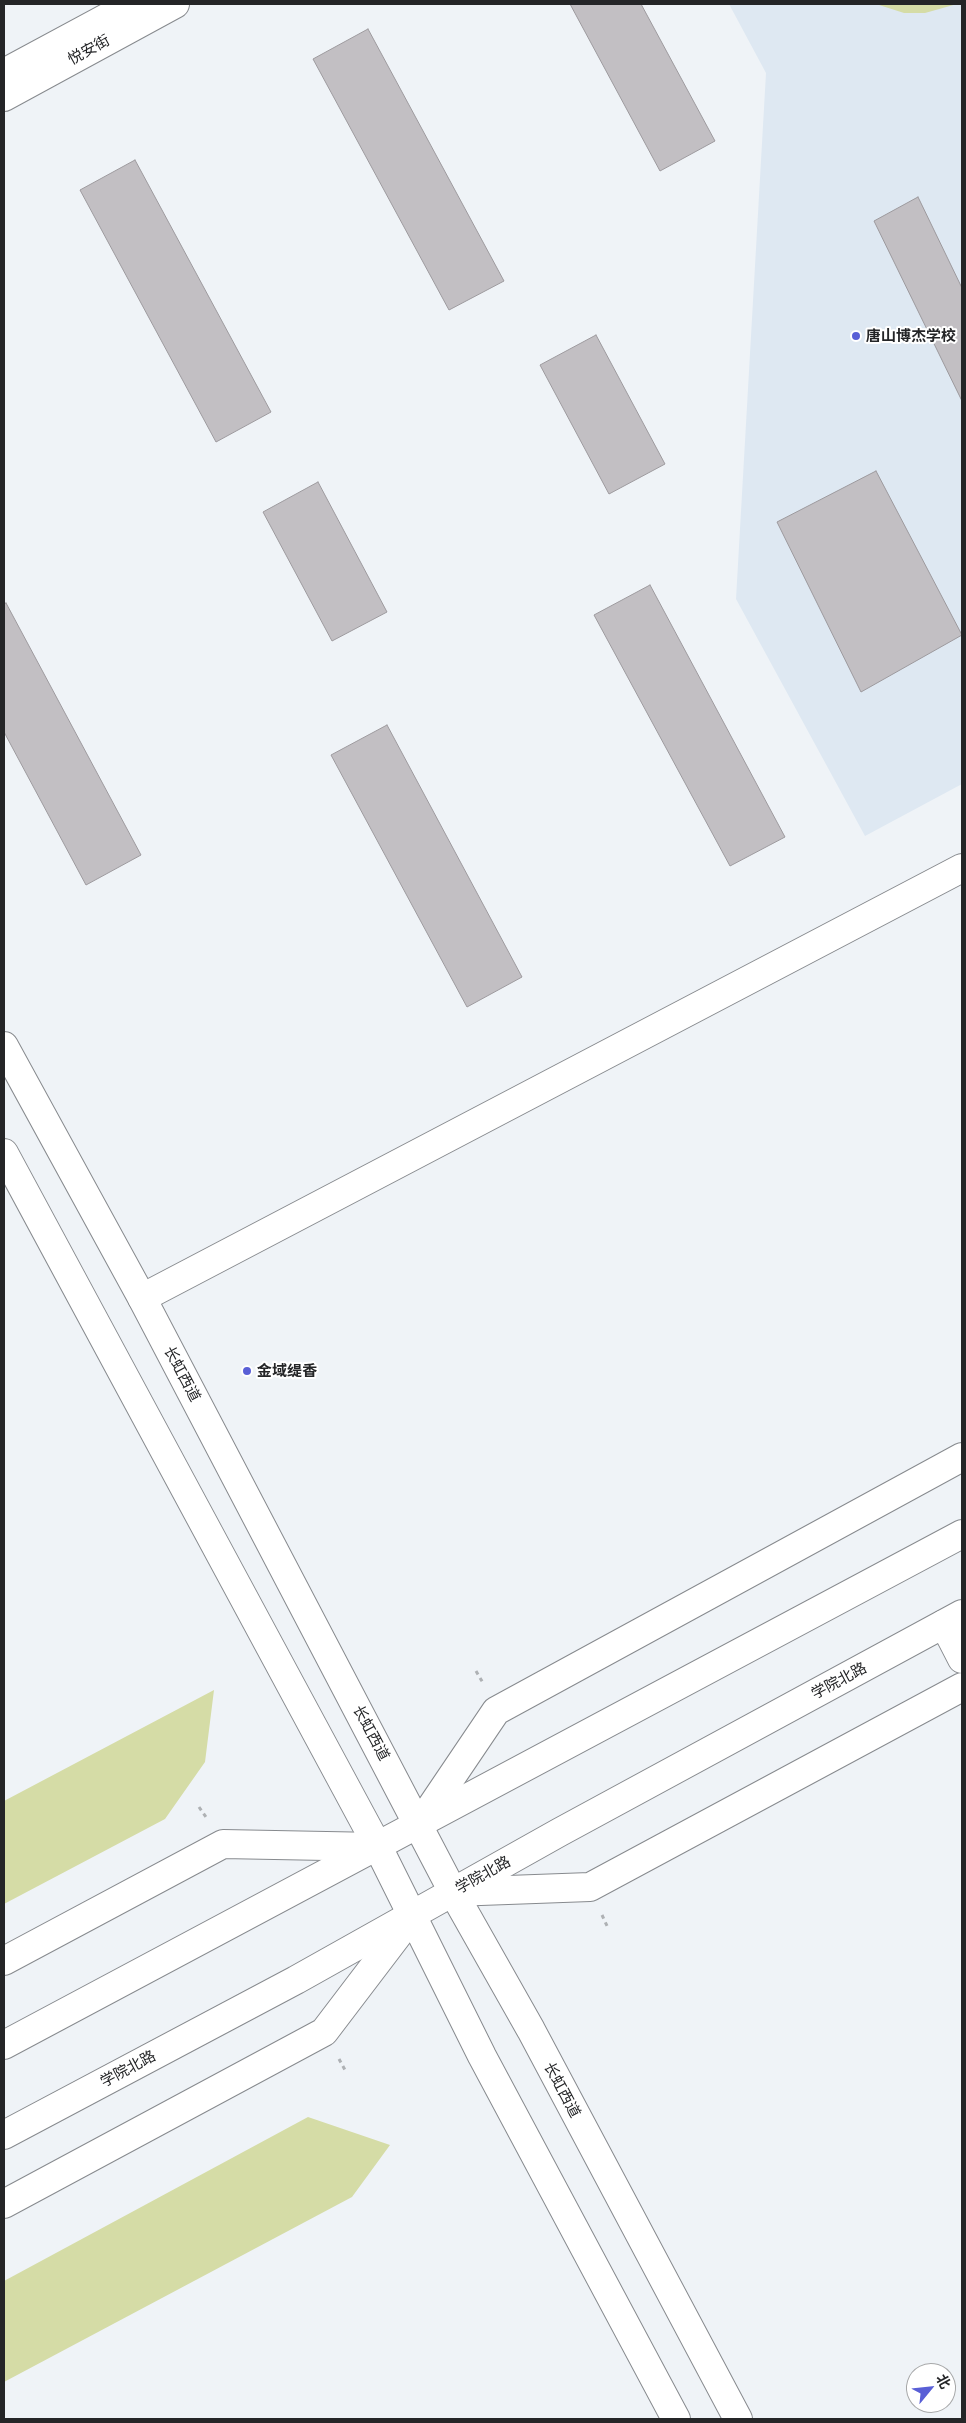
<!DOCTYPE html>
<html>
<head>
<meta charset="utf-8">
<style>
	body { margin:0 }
	#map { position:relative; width:966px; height:2423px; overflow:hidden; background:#eff3f7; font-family:"Asap Condensed","Noto Sans SC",sans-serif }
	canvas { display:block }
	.frame { position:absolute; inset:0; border:5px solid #242527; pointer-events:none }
	.north { position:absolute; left:906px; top:2363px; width:50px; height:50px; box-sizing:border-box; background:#fff; border:1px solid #a7a8a9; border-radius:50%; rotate:62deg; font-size:14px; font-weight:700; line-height:20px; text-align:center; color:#242527 }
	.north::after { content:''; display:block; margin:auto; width:18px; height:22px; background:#595fd6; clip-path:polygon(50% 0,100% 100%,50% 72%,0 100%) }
</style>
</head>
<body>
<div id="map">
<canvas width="966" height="2423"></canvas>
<div class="frame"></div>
<div class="north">北</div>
</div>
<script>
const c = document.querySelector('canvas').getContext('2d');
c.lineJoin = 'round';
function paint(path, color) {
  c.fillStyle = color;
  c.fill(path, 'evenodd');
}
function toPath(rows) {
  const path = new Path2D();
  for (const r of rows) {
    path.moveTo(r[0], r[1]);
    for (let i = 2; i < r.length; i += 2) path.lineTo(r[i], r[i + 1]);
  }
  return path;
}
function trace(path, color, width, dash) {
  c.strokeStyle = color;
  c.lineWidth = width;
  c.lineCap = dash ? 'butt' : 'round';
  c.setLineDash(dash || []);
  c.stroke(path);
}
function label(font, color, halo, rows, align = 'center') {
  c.font = font + ' "Asap Condensed","Noto Sans SC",sans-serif';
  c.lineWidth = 4;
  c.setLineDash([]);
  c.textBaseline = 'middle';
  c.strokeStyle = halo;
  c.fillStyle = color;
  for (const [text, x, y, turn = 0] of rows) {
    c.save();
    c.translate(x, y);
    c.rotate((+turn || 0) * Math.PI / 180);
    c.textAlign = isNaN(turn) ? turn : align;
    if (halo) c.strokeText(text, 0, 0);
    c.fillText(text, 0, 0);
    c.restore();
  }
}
paint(toPath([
	[729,4,962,4,962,784,865,836,736,599,766,73]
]), '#dee8f2');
paint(toPath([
	[876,4,957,4,925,13,904,13],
	[214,1690,205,1762,165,1819,4,1904,4,1801],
	[308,2117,390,2145,352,2197,4,2382,4,2281]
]), '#d5dca6');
const building = toPath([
	[570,4,641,4,715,141,660,171,570,4],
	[368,29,504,281,449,310,313,59,368,29],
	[135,160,271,412,216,442,80,190,135,160],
	[918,197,962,288,962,401,874,221,918,197],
	[596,335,665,464,609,494,540,365,596,335],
	[876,471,962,635,861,692,777,522,876,471],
	[318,482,387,612,332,641,263,512,318,482],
	[650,585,785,837,730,866,594,615,650,585],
	[6,603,141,855,86,885,4,732,4,604,6,603],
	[387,725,522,977,467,1007,331,755,387,725]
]);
paint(building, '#c2bfc3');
trace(building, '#9d9a9e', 1);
const minor = toPath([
	[4,73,132,4],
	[4,97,175,4],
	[142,1298,962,868],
	[944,1624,962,1659],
	[419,1825,496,1711,962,1457],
	[453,1892,590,1887,962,1687],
	[4,1961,223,1844,378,1847],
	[4,2204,324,2032,413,1915]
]);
const secondary = toPath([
	[4,1046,142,1298,453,1892,531,2030,738,2419],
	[4,1153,378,1847,482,2056,676,2419]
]);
const primary = toPath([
	[4,2045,962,1534],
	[4,2135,296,1980,560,1832,962,1614]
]);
trace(minor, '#878a8e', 30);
trace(secondary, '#878a8e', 30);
trace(primary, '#878a8e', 30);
trace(toPath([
	[476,1671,483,1683],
	[199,1807,206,1817],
	[602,1915,608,1928],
	[339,2059,345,2070]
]), '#aeb1b4', 3, [4, 4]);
trace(minor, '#fff', 28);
trace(secondary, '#fff', 28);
trace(primary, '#fff', 28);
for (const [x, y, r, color] of [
	[856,336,5,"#595fd6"],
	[247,1371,5,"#595fd6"]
]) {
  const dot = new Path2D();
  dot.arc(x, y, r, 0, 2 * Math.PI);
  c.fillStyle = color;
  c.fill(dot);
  trace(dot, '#fff', 2);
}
label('15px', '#242527', '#fff', [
	["悦安街",89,50,-29],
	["长虹西道",182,1374,62],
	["学院北路",839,1681,-28],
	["长虹西道",371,1733,62],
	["学院北路",483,1875,-29],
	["学院北路",128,2069,-28],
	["长虹西道",562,2090,62]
]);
label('bold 15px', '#242527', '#fff', [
	["唐山博杰学校",866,336],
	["金域缇香",257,1371]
], 'left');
</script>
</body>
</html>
